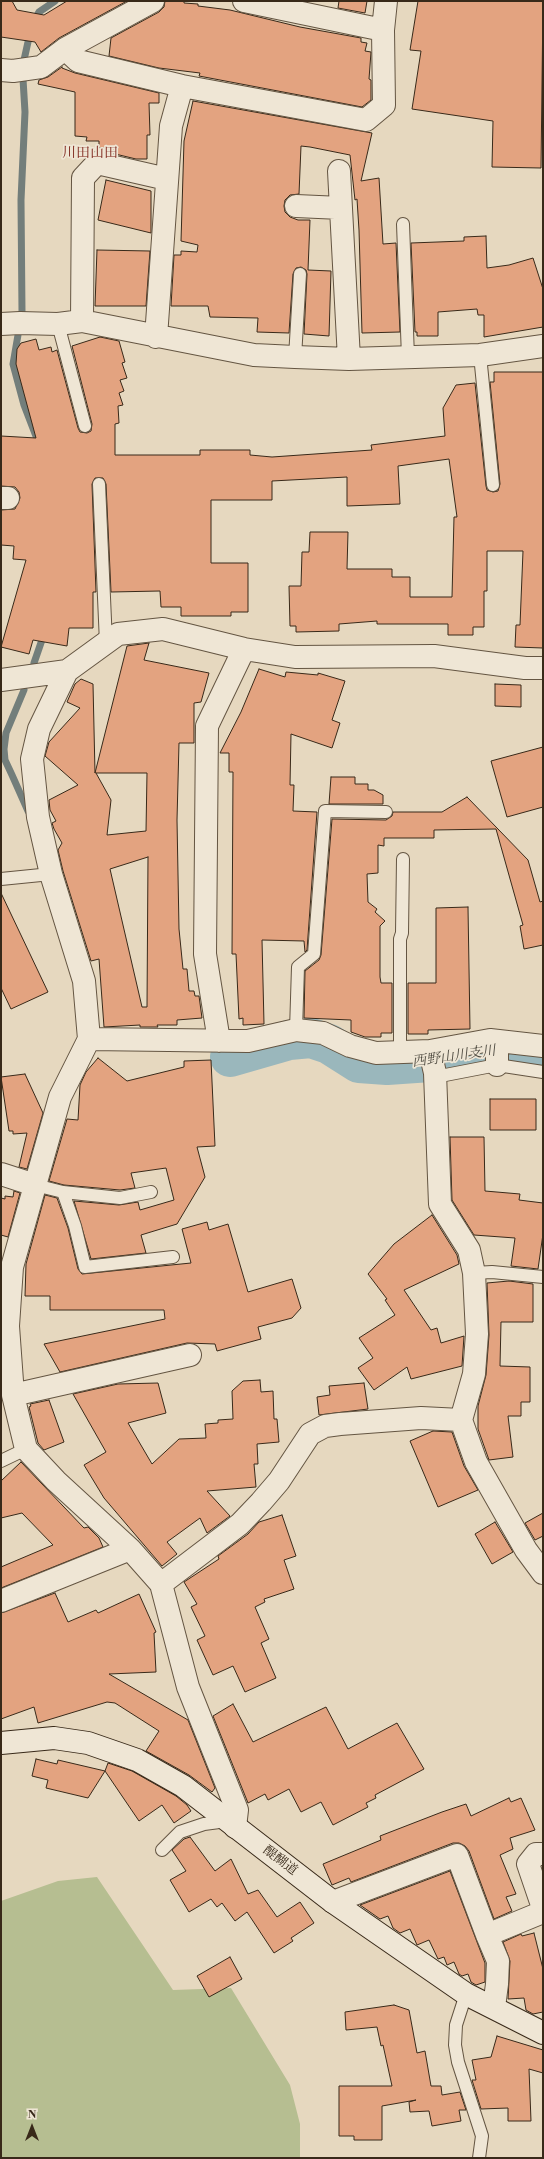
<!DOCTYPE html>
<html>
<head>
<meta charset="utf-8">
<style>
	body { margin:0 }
	#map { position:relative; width:544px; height:2159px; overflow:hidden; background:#e6d8bf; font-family:"Libre Bodoni",serif }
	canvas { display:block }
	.frame { position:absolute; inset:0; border:2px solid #382919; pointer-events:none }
	.north { position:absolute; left:12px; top:2107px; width:40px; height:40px; -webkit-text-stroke:3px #efe6d5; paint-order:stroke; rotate:0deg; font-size:11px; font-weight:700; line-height:16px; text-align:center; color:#382919 }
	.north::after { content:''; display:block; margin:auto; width:14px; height:18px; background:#382919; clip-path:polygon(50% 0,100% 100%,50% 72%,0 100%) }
</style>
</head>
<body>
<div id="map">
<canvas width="544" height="2159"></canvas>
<div class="frame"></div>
<div class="north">N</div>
</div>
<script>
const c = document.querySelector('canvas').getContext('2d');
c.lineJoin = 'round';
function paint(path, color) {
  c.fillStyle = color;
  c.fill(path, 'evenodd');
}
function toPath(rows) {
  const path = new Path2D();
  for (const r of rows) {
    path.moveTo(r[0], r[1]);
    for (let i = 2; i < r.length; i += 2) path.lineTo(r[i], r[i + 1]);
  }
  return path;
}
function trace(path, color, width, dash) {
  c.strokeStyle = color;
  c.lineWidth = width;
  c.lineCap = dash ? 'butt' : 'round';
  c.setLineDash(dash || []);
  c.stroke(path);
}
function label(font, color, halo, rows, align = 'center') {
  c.font = font + ' "Libre Bodoni","Noto Serif JP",serif';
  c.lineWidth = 3.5;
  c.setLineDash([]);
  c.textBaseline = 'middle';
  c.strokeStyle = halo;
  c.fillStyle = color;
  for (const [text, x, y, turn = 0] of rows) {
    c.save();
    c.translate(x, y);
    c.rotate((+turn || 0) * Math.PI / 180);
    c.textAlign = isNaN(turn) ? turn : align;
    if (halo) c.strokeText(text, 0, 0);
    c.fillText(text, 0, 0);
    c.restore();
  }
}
paint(toPath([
	[97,1877,173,1990,231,1988,290,2085,300,2124,300,2158,1,2158,1,1901,58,1881]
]), '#b6be91');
trace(toPath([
	[34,21,39,12,55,1],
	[24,60,30,33],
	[22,312,21,200,25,112,23,79],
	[18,335,13,364,24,405,39,444],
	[34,663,44,634],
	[24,690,6,733,4,749,5,760,12,775,28,811]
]), '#737e7b', 7);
trace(toPath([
	[230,1057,289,1040,311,1038,329,1044,359,1063,387,1065,445,1061,469,1054,502,1050,543,1058]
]), '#9ab7bc', 40);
const building = toPath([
	[1,1,12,1,17,10,44,15,67,1,127,1,59,38,41,52,35,42,1,37,1,1],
	[165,1,184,1,184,3,198,4,198,6,230,10,300,27,361,38,361,42,367,43,365,51,371,52,369,79,371,80,371,100,362,107,199,76,200,73,159,68,109,56,111,38,159,12,164,7,165,1],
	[339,1,367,1,365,13,338,8,339,1],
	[418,1,543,1,541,168,492,167,493,121,412,109,421,51,410,50,418,1],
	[62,67,62,68,75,73,159,93,159,103,149,103,150,135,147,135,147,159,136,159,107,152,108,148,99,148,99,141,86,141,87,137,75,136,75,92,38,84,39,80,48,77,62,67],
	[193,101,372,133,361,181,379,178,383,244,396,243,400,332,362,333,359,230,357,199,355,200,350,155,310,147,301,146,299,194,290,195,285,200,284,206,285,212,290,217,298,220,310,220,308,270,331,271,329,336,304,334,307,274,306,270,301,267,296,268,293,274,289,333,257,332,258,318,210,317,208,306,171,306,174,255,181,255,181,251,197,252,198,245,181,241,184,141,193,101],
	[106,180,151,191,151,233,98,220,106,180],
	[486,236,487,268,509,265,533,258,543,289,543,327,484,337,484,315,478,315,477,309,438,312,438,336,417,336,417,332,415,332,411,243,464,241,464,237,486,236],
	[97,250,150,251,146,306,95,306,97,250],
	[100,337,119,341,125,362,122,363,127,378,120,380,124,391,119,393,123,405,118,406,119,423,115,424,115,455,200,455,200,450,250,450,250,455,272,457,372,450,371,445,445,436,443,408,456,385,475,383,486,486,487,490,493,492,498,491,500,484,490,382,494,382,494,372,543,372,543,648,515,647,516,625,520,625,523,551,487,551,487,591,484,591,484,627,473,627,473,635,448,635,448,624,377,624,377,621,339,624,339,631,296,632,296,626,290,626,289,586,301,586,302,552,309,552,310,532,348,532,347,569,392,569,392,577,410,577,410,597,452,597,454,517,457,517,449,459,398,466,400,504,347,506,347,477,272,481,272,500,211,500,211,563,248,563,248,612,231,612,231,616,181,616,181,607,161,607,160,591,111,592,106,484,103,478,95,478,92,484,96,592,93,592,93,628,69,628,67,646,33,640,29,654,1,647,26,560,13,559,14,546,1,545,1,510,15,509,20,498,19,492,15,487,1,486,1,436,36,438,16,364,17,349,21,343,36,339,39,350,51,347,52,352,57,350,78,428,80,432,87,433,91,431,92,424,72,346,100,337],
	[149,643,144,660,209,673,201,702,194,703,194,743,179,743,177,820,179,929,183,969,187,969,189,991,194,991,195,996,199,996,202,1018,177,1020,177,1025,157,1025,158,1027,140,1027,140,1025,104,1027,99,959,91,961,63,871,58,850,62,843,54,829,52,823,56,821,50,810,49,800,78,785,45,756,49,742,80,708,67,702,75,684,81,679,93,684,95,773,127,646,149,643],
	[96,773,147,773,146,831,107,835,111,800,96,773],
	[148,857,147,1007,142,1007,110,869,148,857],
	[259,669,285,677,286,672,318,675,318,673,345,681,332,720,340,723,332,748,291,734,290,785,294,785,293,811,317,812,307,950,305,952,304,941,262,940,264,1024,243,1025,243,1018,239,1019,236,954,232,954,233,772,229,772,229,753,220,753,241,712,259,669],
	[495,684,521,685,521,707,495,706,495,684],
	[543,747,543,807,507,817,491,761,543,747],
	[331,777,355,777,355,784,368,784,368,790,374,790,383,795,383,804,329,804,331,777],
	[467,797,528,860,540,902,543,901,543,945,524,949,520,926,523,925,496,829,434,830,434,838,384,838,384,846,378,845,378,873,367,874,368,902,377,909,375,912,385,921,380,926,380,977,381,983,392,983,392,1033,381,1033,381,1037,365,1037,351,1032,351,1020,304,1018,305,971,319,960,321,955,332,819,386,820,392,816,393,812,442,812,467,797],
	[1,893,48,992,11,1009,1,988,1,893],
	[468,907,470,1029,428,1030,428,1034,408,1034,408,983,436,983,436,908,468,907],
	[98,1058,127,1081,184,1067,184,1061,211,1060,215,1146,197,1147,205,1177,177,1224,141,1235,146,1253,91,1259,74,1201,119,1205,138,1202,140,1210,174,1200,166,1168,131,1173,135,1188,120,1190,64,1185,49,1181,67,1119,78,1120,80,1085,86,1072,98,1058],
	[25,1074,43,1113,27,1169,19,1167,27,1133,13,1134,13,1131,9,1131,1,1077,25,1074],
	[490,1099,536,1099,536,1130,490,1130,490,1099],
	[450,1137,484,1137,485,1191,520,1194,519,1200,543,1203,543,1234,538,1269,511,1266,515,1238,474,1235,452,1200,450,1137],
	[14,1191,20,1193,8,1237,1,1235,1,1198,5,1199,5,1196,13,1197,14,1191],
	[45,1195,57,1198,68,1228,78,1269,82,1274,191,1263,182,1229,207,1222,209,1230,228,1224,248,1292,292,1279,301,1308,292,1318,258,1327,261,1339,217,1351,215,1344,187,1343,60,1372,44,1344,165,1319,164,1310,50,1310,50,1296,25,1296,26,1264,45,1195],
	[432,1215,457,1255,459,1264,404,1290,431,1330,437,1328,441,1343,464,1336,462,1366,411,1379,407,1367,374,1390,358,1368,373,1358,359,1338,395,1315,385,1300,387,1299,368,1274,394,1244,432,1215],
	[509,1281,533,1284,533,1322,501,1322,500,1366,530,1367,530,1402,521,1402,521,1416,508,1416,513,1457,489,1460,478,1429,478,1406,486,1375,489,1335,487,1283,509,1281],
	[260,1380,261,1392,273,1391,274,1419,277,1419,279,1442,257,1444,258,1464,254,1464,256,1487,207,1491,230,1516,207,1533,200,1518,167,1542,177,1554,162,1566,104,1498,84,1465,106,1452,73,1394,118,1384,158,1383,166,1413,128,1423,152,1464,179,1439,206,1438,205,1424,218,1423,218,1420,233,1419,232,1391,243,1381,260,1380],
	[364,1383,368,1409,319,1415,317,1397,330,1395,329,1386,364,1383],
	[49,1400,64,1442,44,1450,38,1443,29,1407,31,1406,30,1404,49,1400],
	[433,1431,452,1432,464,1466,478,1490,438,1507,410,1441,433,1431],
	[21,1462,84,1528,88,1527,99,1538,103,1547,1,1588,1,1567,53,1545,22,1513,1,1518,1,1481,21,1462],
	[543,1513,543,1536,535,1540,525,1523,543,1513],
	[282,1515,296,1556,284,1560,294,1589,264,1599,265,1602,255,1607,269,1639,261,1643,276,1678,245,1692,233,1666,213,1675,197,1640,205,1636,191,1607,197,1604,184,1582,219,1559,218,1556,248,1534,259,1522,282,1515],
	[495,1522,513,1552,492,1564,475,1534,495,1522],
	[55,1593,68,1622,96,1610,98,1613,139,1594,156,1632,154,1633,156,1672,109,1674,188,1720,215,1788,212,1792,189,1775,146,1751,159,1731,115,1703,107,1702,38,1723,34,1707,1,1719,1,1613,55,1593],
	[233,1704,253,1742,326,1707,348,1749,397,1723,424,1769,375,1795,376,1798,366,1803,368,1807,333,1825,321,1802,301,1812,289,1789,268,1800,265,1794,248,1803,213,1716,233,1704],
	[36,1759,57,1764,58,1760,105,1771,108,1763,132,1771,176,1796,187,1805,191,1811,174,1823,162,1805,139,1821,105,1771,88,1798,46,1788,48,1780,32,1776,36,1759],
	[509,1798,511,1802,521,1798,535,1830,510,1838,513,1849,500,1855,516,1894,506,1897,512,1911,494,1919,469,1851,465,1846,459,1843,453,1843,351,1882,349,1878,332,1885,323,1864,381,1840,380,1836,442,1812,466,1804,471,1816,509,1798],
	[190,1837,215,1871,231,1859,248,1894,258,1890,277,1917,300,1902,314,1923,291,1938,293,1941,274,1953,247,1912,235,1921,222,1903,217,1907,211,1899,189,1912,170,1880,186,1871,172,1850,184,1839,190,1837],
	[450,1871,485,1963,485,1982,476,1985,471,1982,468,1974,462,1976,459,1974,454,1962,447,1965,444,1957,438,1959,429,1940,417,1945,410,1929,400,1933,393,1928,388,1916,380,1919,360,1905,450,1871],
	[534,1933,543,1969,543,2012,533,2014,526,2010,524,1998,508,1999,510,1961,503,1942,521,1934,522,1936,534,1933],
	[230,1957,242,1979,209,1997,197,1976,230,1957],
	[394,2005,409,2010,417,2053,425,2051,431,2086,441,2086,442,2095,460,2092,466,2110,459,2110,461,2121,432,2126,429,2111,410,2112,409,2102,416,2100,382,2106,382,2140,354,2140,354,2136,339,2136,339,2086,392,2086,383,2045,381,2046,377,2027,346,2030,345,2012,394,2005],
	[497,2036,543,2050,543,2073,529,2069,531,2121,508,2121,508,2108,481,2109,472,2080,476,2080,472,2060,491,2057,497,2036]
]);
paint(building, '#e3a380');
trace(building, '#382919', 1);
const service = toPath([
	[403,224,408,357],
	[58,324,85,426],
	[480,355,493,485],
	[295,357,300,274],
	[99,484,106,643],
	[1,879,51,874],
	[296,1030,298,967,314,954,325,811,386,812],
	[400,1051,400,939,402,933,403,859],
	[435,1077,497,1065,543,1072],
	[35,1185,63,1192,120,1198,151,1192],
	[63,1192,75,1226,85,1267,173,1257],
	[474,1273,492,1272,543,1277],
	[1,1461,26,1449],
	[162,1850,180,1832,204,1824,227,1821],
	[466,1994,456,2025,455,2045,458,2062,482,2136,479,2158]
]);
const minor = toPath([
	[244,1,383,30],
	[65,49,78,61,182,86,366,120,384,105,383,30,386,1],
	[1,70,13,71,41,67,65,49,153,1],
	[339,171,349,359],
	[296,206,341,208],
	[82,321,83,178,97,163,167,179],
	[1,324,20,323,58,324,82,321,254,355,295,357,349,359,480,355,543,346],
	[156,337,171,126,182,86],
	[1,498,8,498],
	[67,671,39,729,32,759,38,817,51,874,84,981,89,1039],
	[1,680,67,671,118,634,163,629,244,649,295,657,434,656,525,668,543,668],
	[219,1041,205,954,207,726,244,649],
	[497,1041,497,1065],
	[430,1051,435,1073,440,1204,469,1250,474,1273,477,1334,474,1374,461,1420,476,1462,526,1550,543,1573],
	[1,1174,35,1185],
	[13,1395,190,1355],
	[161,1584,240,1524,261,1502,279,1481,310,1434,325,1426,340,1424,421,1418,461,1420],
	[1,1601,130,1549],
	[235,1827,237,1810,188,1687,161,1584,130,1549,56,1481,26,1449,13,1395,8,1326,12,1267,60,1097,89,1039,248,1041,296,1030,323,1033,350,1046,376,1053,430,1051,490,1040,543,1046],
	[543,1854,536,1854,528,1864,543,1908],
	[333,1902,457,1855,487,1935],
	[494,2007,497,1984,498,1961,487,1935,543,1912]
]);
const secondary = toPath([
	[1,1743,54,1738,88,1743,137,1760,183,1786,333,1902,466,1994,543,2033]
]);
trace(service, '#645542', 14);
trace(minor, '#645542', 24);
trace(secondary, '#382919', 24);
trace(service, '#efe6d5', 12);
trace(minor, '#efe6d5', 22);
trace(secondary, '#efe6d5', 22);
label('13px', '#382919', '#efe6d5', [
	["醍醐道",280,1861,37]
]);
label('14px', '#7a1f14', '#efe6d5', [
	["川田山田",90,154]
]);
label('italic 14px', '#504c42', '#efe6d5', [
	["西野山川支川",454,1057,-8]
]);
</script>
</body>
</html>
